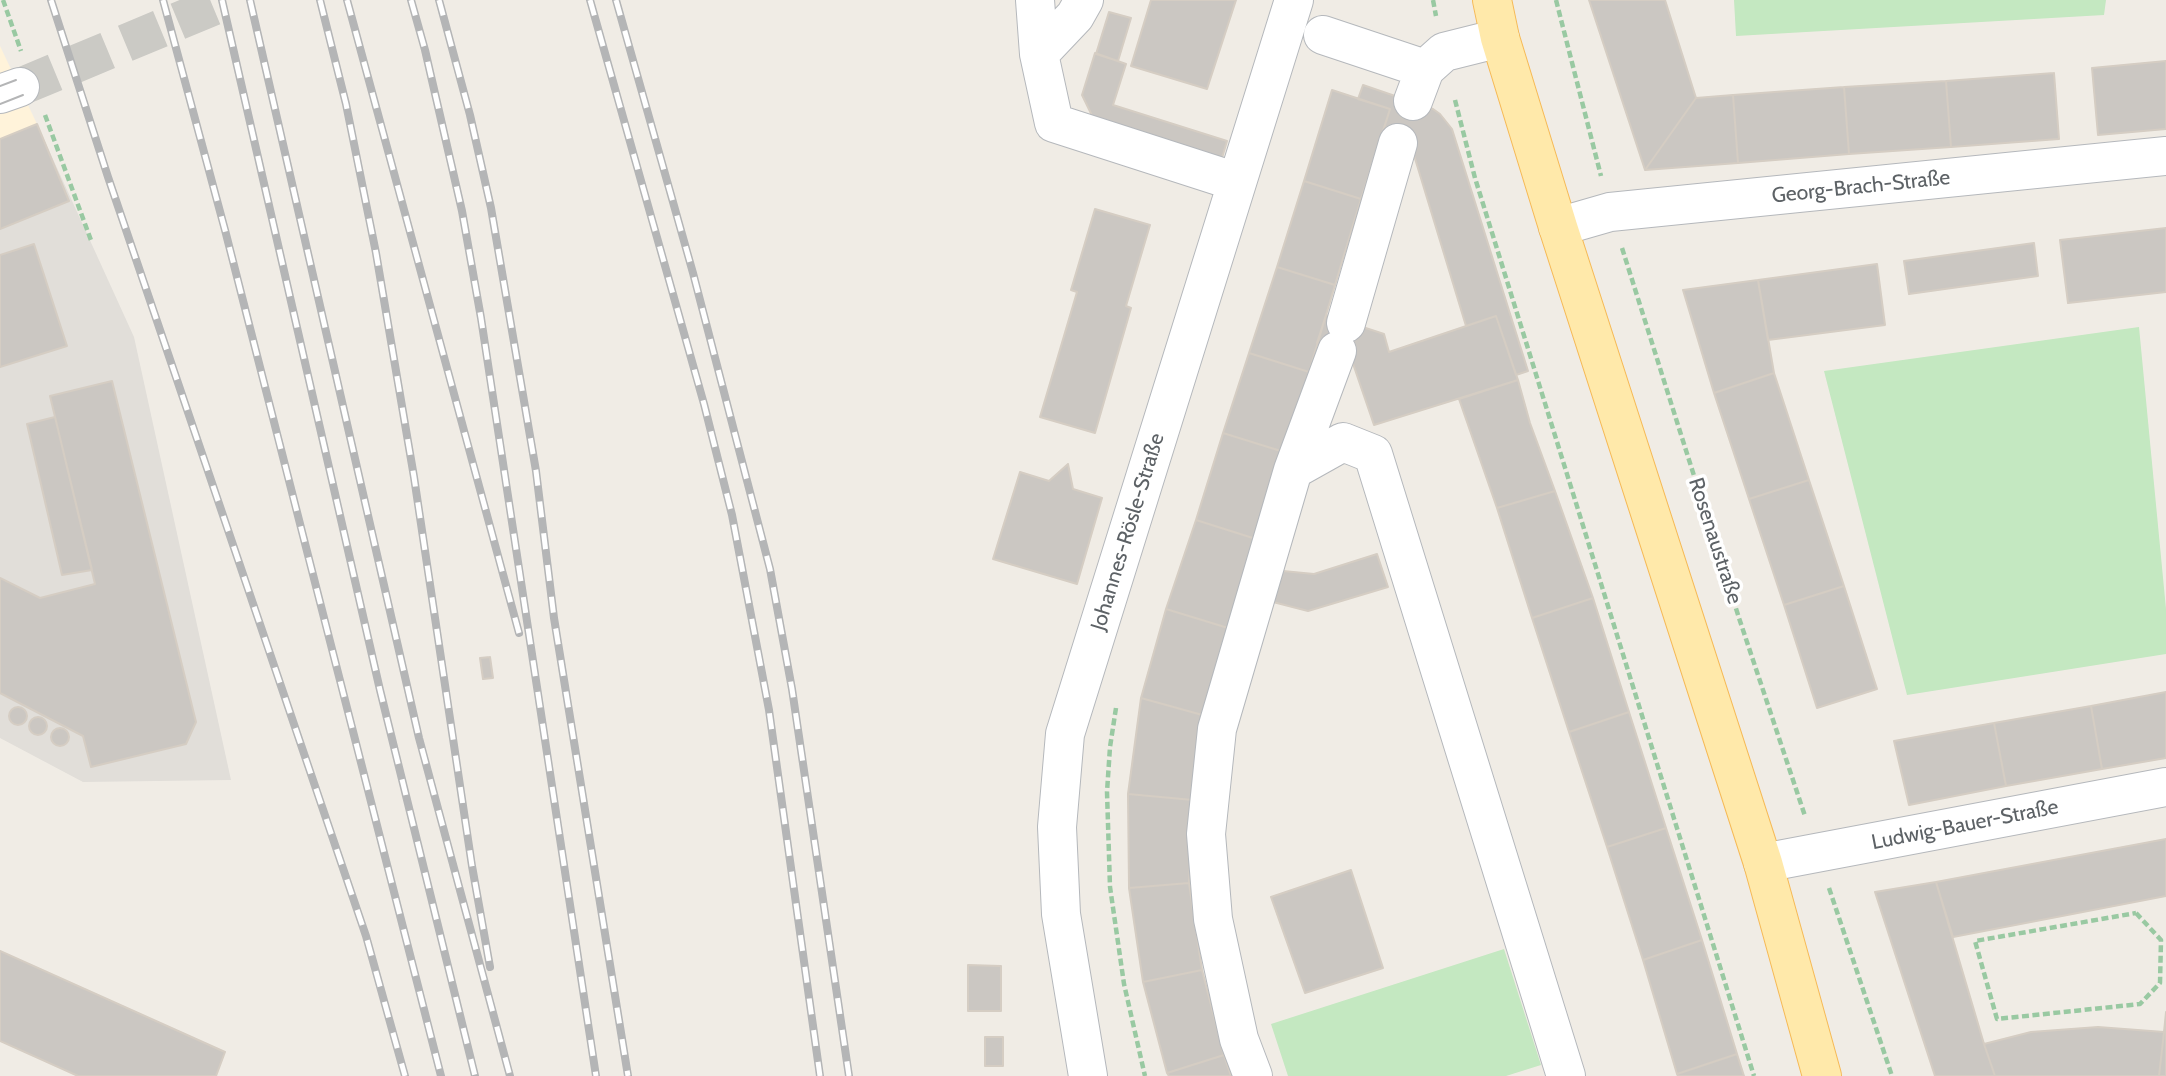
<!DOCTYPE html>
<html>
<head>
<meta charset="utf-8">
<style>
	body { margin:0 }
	canvas { display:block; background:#f0ece5 }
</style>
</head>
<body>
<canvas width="2166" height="1076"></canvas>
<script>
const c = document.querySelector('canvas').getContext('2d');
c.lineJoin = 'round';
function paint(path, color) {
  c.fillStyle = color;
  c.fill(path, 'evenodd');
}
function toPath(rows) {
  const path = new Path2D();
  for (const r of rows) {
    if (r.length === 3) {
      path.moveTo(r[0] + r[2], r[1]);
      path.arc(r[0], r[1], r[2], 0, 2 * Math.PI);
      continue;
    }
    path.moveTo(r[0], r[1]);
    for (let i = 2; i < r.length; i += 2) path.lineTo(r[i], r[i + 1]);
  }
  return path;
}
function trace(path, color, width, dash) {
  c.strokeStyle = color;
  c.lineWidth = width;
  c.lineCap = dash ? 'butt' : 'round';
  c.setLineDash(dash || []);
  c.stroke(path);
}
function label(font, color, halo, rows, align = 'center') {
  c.font = font + ' Cabin,sans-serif';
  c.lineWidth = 7;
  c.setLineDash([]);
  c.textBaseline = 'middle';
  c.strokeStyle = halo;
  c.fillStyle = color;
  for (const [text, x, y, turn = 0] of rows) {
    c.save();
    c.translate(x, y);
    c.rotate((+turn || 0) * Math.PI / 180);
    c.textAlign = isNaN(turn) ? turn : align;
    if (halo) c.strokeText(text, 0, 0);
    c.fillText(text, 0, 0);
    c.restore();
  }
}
paint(toPath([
	[0,46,37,124,0,139]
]), '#fff3da');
paint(toPath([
	[37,124,134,337,231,780,83,782,0,738,0,139]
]), '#e1ded9');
paint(toPath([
	[1734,0,2106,0,2104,15,1736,36],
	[2139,327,2166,609,2166,654,1907,695,1824,371],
	[1504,949,1541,1065,1506,1076,1288,1076,1271,1024]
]), '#c4e8c1');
const building = toPath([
	[1151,0,1236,0,1207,89,1131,66,1151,0],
	[1589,0,1665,0,1696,98,1645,170,1589,0],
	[1109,12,1131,18,1118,61,1096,54,1109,12],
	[1095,53,1126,64,1113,105,1227,141,1219,168,1099,130,1082,95,1095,53],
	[2166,61,2166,129,2098,135,2092,68,2166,61],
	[2054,73,2059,139,1951,147,1946,81,2054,73],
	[1946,81,1951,147,1849,154,1844,87,1946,81],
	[1363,85,1433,109,1440,114,1452,129,1528,371,1516,375,1496,316,1466,326,1413,152,1381,138,1390,109,1358,99,1363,85],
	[1844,87,1849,154,1738,163,1733,95,1844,87],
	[1332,90,1390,109,1361,199,1304,181,1332,90],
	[1733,95,1738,163,1645,170,1696,98,1733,95],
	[37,124,69,201,0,229,0,139,37,124],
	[1304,181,1361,199,1335,285,1277,267,1304,181],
	[1095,209,1150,225,1126,306,1131,308,1095,433,1040,417,1077,292,1071,290,1095,209],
	[2166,228,2166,292,2068,303,2060,240,2166,228],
	[2034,243,2038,276,1909,294,1904,261,2034,243],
	[34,244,67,346,0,367,0,255,34,244],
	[1877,264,1885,325,1768,340,1758,280,1877,264],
	[1277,267,1335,285,1309,372,1249,353,1277,267],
	[1758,280,1774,373,1714,393,1683,290,1758,280],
	[1326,315,1384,334,1389,352,1496,316,1518,380,1374,425,1350,355,1317,343,1326,315],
	[1249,353,1309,372,1284,452,1223,433,1249,353],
	[1774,373,1809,480,1749,499,1714,393,1774,373],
	[1518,380,1530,423,1555,491,1497,508,1459,399,1518,380],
	[112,381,196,722,186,744,91,767,83,736,0,693,0,578,40,598,95,584,50,396,112,381],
	[55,417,92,570,62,575,27,424,55,417],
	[1223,433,1284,452,1256,539,1196,520,1223,433],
	[1068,464,1073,489,1102,498,1077,584,993,559,1020,472,1049,481,1068,464],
	[1809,480,1844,586,1784,605,1749,499,1809,480],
	[1555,491,1593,598,1532,618,1497,508,1555,491],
	[1196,520,1256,539,1228,628,1166,609,1196,520],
	[1377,554,1388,587,1308,611,1273,602,1283,571,1314,574,1377,554],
	[1844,586,1877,689,1817,708,1784,605,1844,586],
	[1593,598,1629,712,1569,732,1532,618,1593,598],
	[1166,609,1228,628,1206,716,1141,698,1166,609],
	[490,657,493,678,483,679,480,658,490,657],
	[2166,692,2166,758,2102,769,2091,706,2166,692],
	[1141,698,1206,716,1193,800,1128,794,1141,698],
	[2091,706,2102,769,2006,786,1994,723,2091,706],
	[18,716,9],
	[1629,712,1666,828,1607,847,1569,732,1629,712],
	[38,726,9],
	[1994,723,2006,786,1909,805,1894,741,1994,723],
	[60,737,9],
	[1128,794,1193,800,1189,883,1129,888,1128,794],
	[1666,828,1702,940,1643,960,1607,847,1666,828],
	[2166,839,2166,896,1953,937,1936,882,2166,839],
	[1351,870,1383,968,1305,993,1271,897,1351,870],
	[1936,882,1984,1044,1995,1076,1935,1076,1875,892,1936,882],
	[1189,883,1202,970,1143,982,1129,888,1189,883],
	[1702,940,1737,1054,1677,1074,1643,960,1702,940],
	[0,951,225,1052,216,1076,78,1076,0,1041,0,951],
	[968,965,1001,966,1001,1011,968,1011,968,965],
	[1202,970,1224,1055,1167,1073,1143,982,1202,970],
	[2166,1012,2166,1076,2159,1076,2164,1032,2166,1012],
	[2098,1027,2164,1032,2159,1076,1995,1076,1984,1044,2031,1032,2098,1027],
	[985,1037,1003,1037,1003,1066,985,1066,985,1037],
	[1737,1054,1744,1076,1678,1076,1677,1074,1737,1054],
	[1224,1055,1231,1076,1169,1076,1167,1073,1224,1055]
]);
paint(building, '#cbc7c2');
trace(building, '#d5cdc3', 2);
trace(toPath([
	[20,87,229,0]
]), '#cbcac5', 38, [38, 19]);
const minor = toPath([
	[1035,0,1039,54,1054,123,1237,182],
	[1323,35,1425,69,1444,52,1500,38],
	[1039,54,1075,16,1084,0],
	[0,94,20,87],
	[1413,101,1425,69],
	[1558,227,1610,212,2166,156],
	[1346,323,1398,143],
	[1293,470,1337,351],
	[1763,863,2166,787],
	[1088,1076,1061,914,1057,827,1065,734,1294,0],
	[1253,1076,1239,1039,1213,919,1206,834,1217,729,1293,470,1343,442,1373,454,1566,1076]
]);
const major = toPath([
	[1492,0,1500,38,1558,227,1763,863,1822,1076]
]);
trace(minor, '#b5b8bc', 40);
trace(major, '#f6ba57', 40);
trace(toPath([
	[3,0,21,51],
	[1433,0,1436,16],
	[1556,0,1601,176],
	[1455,100,1475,178,1754,1076],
	[45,115,92,243],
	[1622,248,1739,618,1805,816],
	[1116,708,1110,747,1107,792,1110,887,1124,984,1145,1076],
	[1829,888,1892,1076],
	[2136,913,2161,940,2160,983,2140,1004,1997,1019,1975,941,2136,913]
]), '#99c9a2', 4.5, [7, 3.5]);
trace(minor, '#fff', 38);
trace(major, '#ffe9aa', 38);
trace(toPath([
	[0,86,16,80],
	[0,104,23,95]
]), '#b4b5b6', 2);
const rail = toPath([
	[51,0,108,177,366,936,405,1076],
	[163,0,225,230,441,1076],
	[222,0,380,690,475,1076],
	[250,0,419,738,510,1076],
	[320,0,346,104,376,253,414,477,472,866,490,967],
	[347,0,519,633],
	[411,0,425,50,462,211,481,318,596,1076],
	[439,0,470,115,491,208,536,471,554,618,628,1076],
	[590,0,704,404,732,515,769,710,820,1076],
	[616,0,693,273,770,569,792,689,849,1076]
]);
trace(rail, '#b4b5b6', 8);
trace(rail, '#fff', 5, [16]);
label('21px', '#5d6266', '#fff', [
	["Georg-Brach-Straße",1861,187,-6],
	["Johannes-Rösle-Straße",1128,532,-73],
	["Rosenaustraße",1715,541,72],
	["Ludwig-Bauer-Straße",1965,825,-11]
]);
</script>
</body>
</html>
